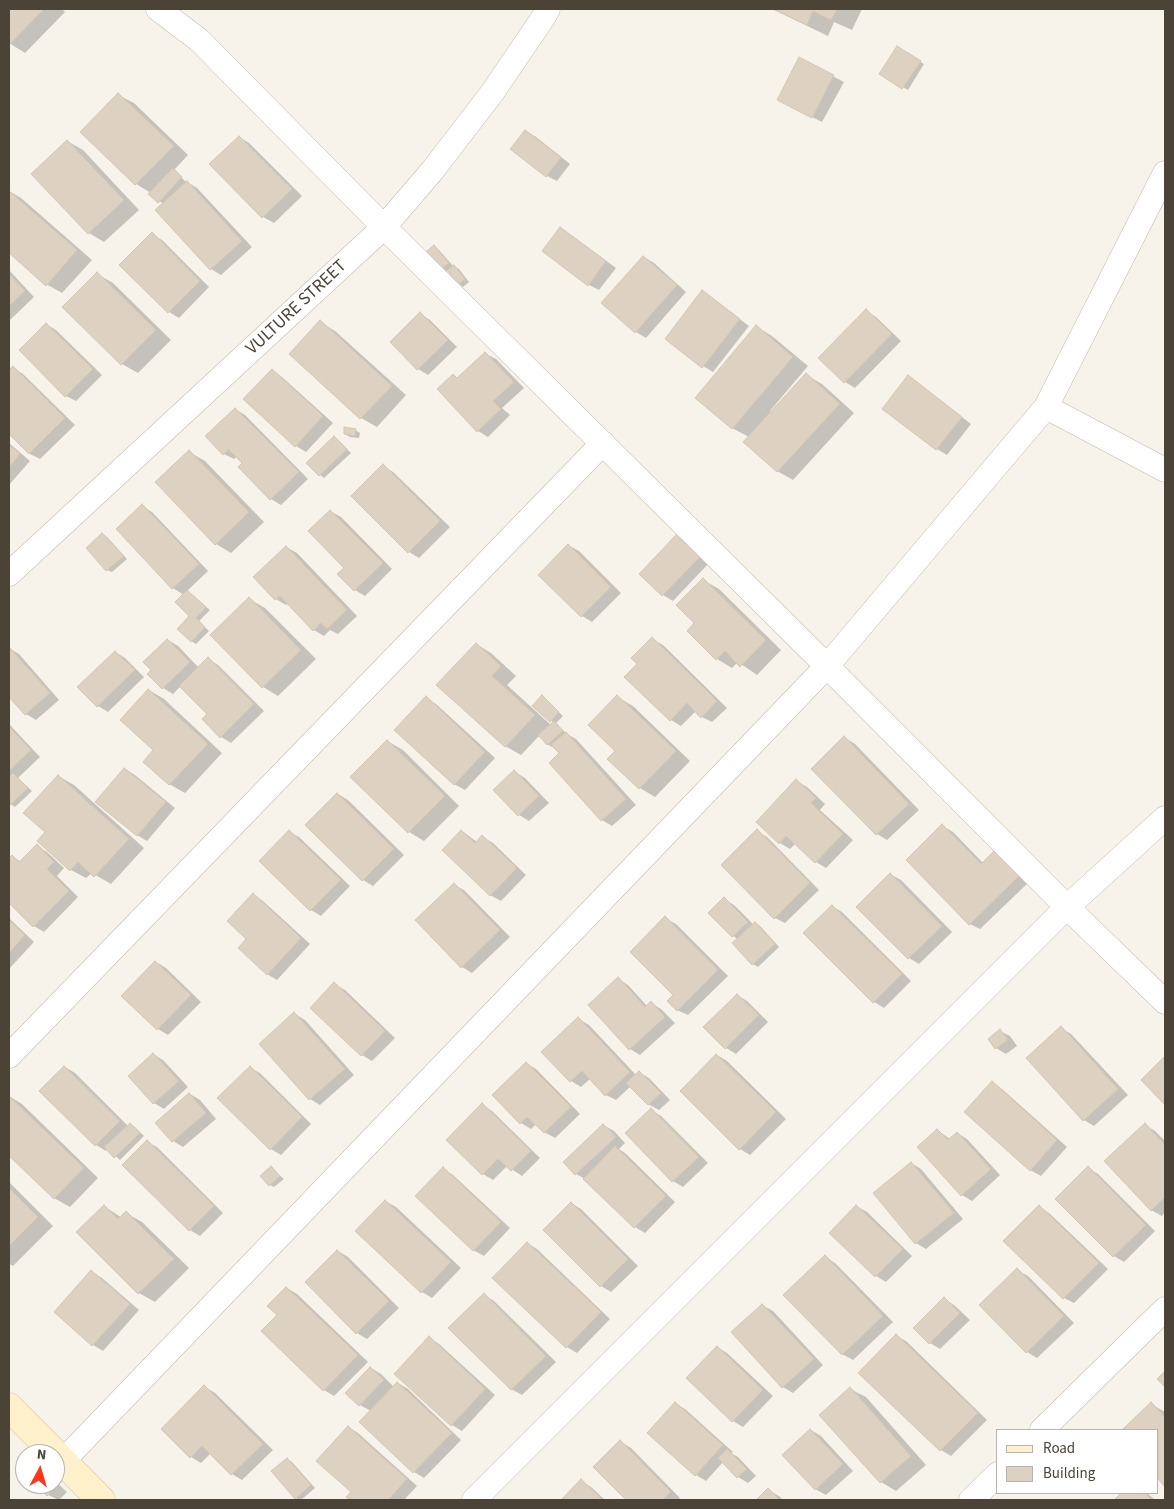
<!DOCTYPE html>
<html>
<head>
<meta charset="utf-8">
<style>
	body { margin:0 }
	#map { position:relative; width:1174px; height:1509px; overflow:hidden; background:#f7f3eb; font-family:"Source Sans 3",sans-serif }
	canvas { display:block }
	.frame { position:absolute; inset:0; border:10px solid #4c4337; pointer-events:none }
	.legend { position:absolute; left:996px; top:1429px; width:162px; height:65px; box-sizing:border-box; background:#fff; border:1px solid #b7b4af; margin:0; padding:6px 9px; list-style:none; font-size:15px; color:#4c4337 }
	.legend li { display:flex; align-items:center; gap:10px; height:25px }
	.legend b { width:25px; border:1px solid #b7b4af }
	.north { position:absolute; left:15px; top:1444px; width:50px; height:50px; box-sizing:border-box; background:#fff; border:1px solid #b7b4af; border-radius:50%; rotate:6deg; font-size:14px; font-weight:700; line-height:20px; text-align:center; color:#4c4337 }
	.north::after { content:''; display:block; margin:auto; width:18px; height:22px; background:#ff3519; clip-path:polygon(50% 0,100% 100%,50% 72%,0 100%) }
</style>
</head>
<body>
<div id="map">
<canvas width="1174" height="1509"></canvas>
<div class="frame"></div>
<ul class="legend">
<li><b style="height:6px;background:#fff1cc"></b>Road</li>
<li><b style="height:14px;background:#ddd1c2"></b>Building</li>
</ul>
<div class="north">N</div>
</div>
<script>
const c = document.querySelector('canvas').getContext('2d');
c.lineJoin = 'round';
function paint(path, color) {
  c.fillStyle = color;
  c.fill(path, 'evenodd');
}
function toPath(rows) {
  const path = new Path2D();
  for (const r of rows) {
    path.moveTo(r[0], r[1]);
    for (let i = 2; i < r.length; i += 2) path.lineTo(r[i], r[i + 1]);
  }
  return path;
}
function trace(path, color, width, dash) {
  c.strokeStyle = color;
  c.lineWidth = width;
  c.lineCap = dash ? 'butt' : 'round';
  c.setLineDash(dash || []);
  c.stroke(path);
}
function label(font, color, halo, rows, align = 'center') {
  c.font = font + ' "Source Sans 3",sans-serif';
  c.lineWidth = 4.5;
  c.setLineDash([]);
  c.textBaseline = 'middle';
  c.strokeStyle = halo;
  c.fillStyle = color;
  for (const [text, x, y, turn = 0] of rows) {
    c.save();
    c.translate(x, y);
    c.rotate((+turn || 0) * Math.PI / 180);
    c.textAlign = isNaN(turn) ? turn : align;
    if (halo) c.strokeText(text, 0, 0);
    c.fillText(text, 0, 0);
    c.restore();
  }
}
paint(toPath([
	[9,9,62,9,65,12,25,53,9,43],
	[772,9,862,9,852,30,834,22,828,36],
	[897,48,924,64,908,90,881,74],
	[800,59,844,82,822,122,788,105],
	[118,95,134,103,188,155,174,170,185,181,197,188,252,247,221,275,211,269,157,210,163,204,151,193,136,184,82,132],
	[526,131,536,137,570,164,557,181,547,176],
	[239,137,249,143,302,196,274,223,263,217,211,164],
	[67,141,83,150,139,210,104,242,89,233],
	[9,191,21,198,92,260,62,293,46,284,9,251],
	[561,228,616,268,599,290,589,285],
	[152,234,162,240,209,287,179,318,169,312,121,265],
	[434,247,439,250,454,267,459,269,469,282,463,287,459,284,449,270,446,272,441,269],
	[644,257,654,263,686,292,646,338,636,332],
	[9,270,34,297,9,321],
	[97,274,113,283,171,340,138,373,122,364,64,307],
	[703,292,749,326,713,372,703,366],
	[866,311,876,317,901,341,855,388,845,382,820,358],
	[420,314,430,320,457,347,428,375,418,369,392,342],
	[320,322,335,331,406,395,377,427,361,418,291,354],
	[46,324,56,330,102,375,76,401,66,396],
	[757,327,772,336,808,366,770,411,772,413,806,375,822,384,854,413,793,480,777,471,749,437,732,428],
	[486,354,496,359,524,388,502,408,510,415,488,437,478,431,453,376,459,379],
	[13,368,23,374,75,425,40,459,30,454,9,433,9,425,12,422,9,418,9,372],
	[272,371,282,377,333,423,306,452,296,446],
	[908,377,918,383,971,424,947,455,937,449,883,408],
	[235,409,245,415,308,479,281,505,271,499,237,456,234,459,224,454],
	[355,430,360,433,359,438,350,437,345,434],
	[334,437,351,453,324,478,320,475],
	[9,443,30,461,9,485],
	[189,452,205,461,264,522,231,553,216,544],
	[383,466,393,472,450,527,419,558,409,552],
	[142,506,152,512,208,571,187,591,210,610,199,621,209,631,196,644,191,641,191,616,184,595,173,588,117,529],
	[330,511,341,517,392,569,365,596,355,590,339,574,346,568],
	[103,534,107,537,127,559,112,572,107,570],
	[677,536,687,542,709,563,673,601,663,595,641,574],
	[568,545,579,551,621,593,592,622,582,616],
	[286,547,297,553,357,616,338,634,330,630,324,636,314,630,288,603,286,605,276,599],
	[703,580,719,589,781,650,757,675,738,662,732,668,717,659,696,623],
	[249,599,265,608,316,659,278,696,263,687],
	[652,639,663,645,727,708,712,722,702,717,696,711,681,726,671,720,639,664],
	[168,640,178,646,199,668,208,659,218,665,264,711,231,743,221,737,209,714,181,686,173,694,163,688,149,674],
	[476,644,491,653,516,676,507,685,551,725,554,723,534,706,542,697,563,716,556,723,567,734,576,739,636,805,612,826,602,820,561,753,554,746,552,747,547,744,540,735,521,755,505,746],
	[9,648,19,654,59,700,36,720,26,714,9,695],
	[115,652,125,658,144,677,108,712,98,706],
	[149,690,164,699,222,753,185,793,169,784,155,750],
	[617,697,633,706,690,761,655,797,640,788,616,751],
	[426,698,436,704,495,758,465,790,454,784],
	[9,724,40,757,18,778,32,791,15,807,9,803],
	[845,738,855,744,919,810,887,840,877,834,813,769],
	[387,741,403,750,459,806,424,841,409,832,352,777],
	[125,769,135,775,175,808,147,841,137,835],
	[515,772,525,778,549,803,529,821,519,815],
	[58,776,74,785,144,848,111,884,92,873,86,878,71,870,46,832],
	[796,781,807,787,825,804,820,810,853,840,826,868,816,862,796,843,790,849,780,843],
	[338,794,348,800,404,855,373,886,363,880,307,825],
	[943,826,953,832,983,863,1005,858,1029,882,980,929,970,924],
	[462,831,477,842,482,837,493,843,526,875,501,901,490,895],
	[757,831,767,837,819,890,785,923,775,918],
	[289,832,299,837,350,886,321,916,311,910,260,861],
	[37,846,47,852,64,868,57,876,78,897,44,932,34,926,9,902,9,860,12,856,21,862],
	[890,874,901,880,952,932,919,964,909,958,858,907],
	[454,885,464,890,510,937,472,973,462,967],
	[253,895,263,901,310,944,277,980,267,974,248,939],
	[724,899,734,905,754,925,755,923,760,926,779,947,758,967,753,964,738,939,733,936],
	[832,906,842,912,911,981,884,1008,874,1002],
	[9,918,34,942,9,969],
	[665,918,676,924,728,976,688,1015,677,1010],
	[156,962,166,968,201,1002,168,1035,158,1029,123,996],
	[618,979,628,985,647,1006,651,1003,661,1009,675,1023,640,1055,630,1049],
	[334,984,345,990,395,1038,372,1061,362,1055,312,1008],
	[737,995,747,1001,768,1022,736,1054,726,1048],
	[295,1014,305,1020,354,1075,320,1105,310,1099,261,1044],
	[579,1019,589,1025,636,1075,639,1072,649,1078,670,1100,659,1110,648,1104,631,1086,616,1100,606,1095,591,1078,581,1087,571,1081,543,1052],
	[1061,1028,1071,1034,1128,1095,1094,1126,1084,1120],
	[1000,1031,1010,1036,1017,1046,1006,1054,996,1048],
	[153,1054,163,1060,188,1087,164,1109,154,1103],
	[717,1055,727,1061,786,1119,750,1155,740,1149],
	[526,1063,536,1069,580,1114,555,1138,544,1132,536,1124,531,1129,521,1123],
	[65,1067,75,1073,128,1126,130,1124,135,1127,144,1136,120,1160,108,1149,106,1151,96,1145,41,1091],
	[250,1068,260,1073,311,1124,281,1155,271,1149],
	[992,1083,1002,1089,1067,1147,1041,1176,1030,1170],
	[190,1094,200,1100,216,1119,183,1147,173,1141],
	[9,1096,22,1104,98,1178,70,1207,54,1198,9,1154],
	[482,1105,492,1111,540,1158,522,1176,507,1166,493,1180,483,1174],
	[651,1110,661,1116,708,1163,683,1187,673,1181],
	[603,1125,614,1131,625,1143,619,1149,625,1153,675,1202,645,1233,635,1227,585,1179,576,1174],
	[1145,1125,1155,1131,1165,1141,1165,1212,1162,1216,1151,1210],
	[937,1130,950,1139,957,1133,967,1139,1000,1175,972,1201,962,1195],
	[147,1142,157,1147,223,1213,200,1236,190,1230],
	[911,1163,921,1169,963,1219,926,1249,916,1243],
	[271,1168,284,1179,274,1187,270,1185],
	[1088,1168,1098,1174,1155,1231,1124,1262,1114,1256],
	[443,1169,453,1175,510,1228,484,1256,473,1250],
	[9,1182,53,1226,13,1266,9,1264],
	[385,1201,396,1207,461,1268,432,1298,422,1292,357,1231],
	[571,1203,581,1209,638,1266,611,1292,601,1286],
	[104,1206,122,1218,126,1213,142,1222,189,1268,155,1302,139,1293],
	[856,1206,867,1212,912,1256,886,1282,876,1276,831,1233],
	[1039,1207,1049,1213,1108,1269,1074,1303,1064,1298],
	[527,1243,537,1249,610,1319,577,1353,567,1347,494,1278],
	[338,1251,348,1257,399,1308,367,1339,357,1333],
	[825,1257,835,1263,893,1322,853,1360,842,1354],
	[1017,1270,1028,1276,1074,1323,1037,1358,1027,1352],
	[92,1272,102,1278,139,1310,103,1351,93,1345,55,1312],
	[287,1288,297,1294,368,1362,334,1396,324,1390,263,1331,278,1315],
	[484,1295,494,1301,556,1362,522,1395,511,1389],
	[944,1299,954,1305,970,1320,940,1349,930,1343],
	[762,1305,773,1311,823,1365,793,1393,783,1387],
	[896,1336,906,1341,987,1420,951,1456,941,1450,860,1373],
	[429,1338,439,1344,495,1395,462,1431,452,1425],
	[717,1347,727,1353,773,1396,743,1427,733,1421,687,1378],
	[371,1368,381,1374,394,1387,398,1383,408,1389,461,1440,424,1478,414,1472,361,1422,371,1411,360,1405,347,1393],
	[205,1387,215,1393,273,1450,242,1480,232,1474,211,1453,201,1463,191,1457],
	[850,1389,866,1397,926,1465,896,1491,881,1482],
	[675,1403,685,1409,733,1452,731,1453,738,1457,756,1476,748,1483,738,1477,723,1462,706,1481,696,1475],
	[1151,1404,1165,1412,1165,1485,1158,1477,1158,1430,1124,1430],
	[348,1427,358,1433,417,1486,404,1500,351,1500,348,1497,353,1492],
	[811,1430,821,1436,853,1471,826,1495,815,1489],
	[621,1442,631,1448,680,1498,678,1500,628,1500,595,1467],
	[287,1459,292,1462,315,1488,301,1500,295,1498],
	[55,1481,67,1492,59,1500,48,1495,55,1484],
	[581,1481,591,1487,605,1500,563,1500],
	[768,1490,779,1496,783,1500,758,1500],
	[1123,1493,1147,1493,1155,1500,1115,1500]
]), '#0003');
const building = toPath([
	[9,9,44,9,9,45,9,9],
	[773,9,837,9,831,20,813,11,807,25,773,9],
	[897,46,921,61,902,89,879,74,897,46],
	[799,57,834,75,812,118,777,100,799,57],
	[118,93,174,146,135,185,80,132,118,93],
	[525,130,561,157,546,177,510,149,525,130],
	[239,136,292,189,262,218,209,164,239,136],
	[67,140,124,200,88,234,31,174,67,140],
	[173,168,182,177,158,203,148,194,173,168],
	[187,181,242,241,210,270,155,210,187,181],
	[9,191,77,250,46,286,9,253,9,191],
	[560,227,606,261,588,286,542,251,560,227],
	[152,232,200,281,168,313,119,265,152,232],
	[434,245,449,263,440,270,426,252,434,245],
	[643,256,677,285,635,333,601,303,643,256],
	[454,265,465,279,458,285,447,270,454,265],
	[97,272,156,330,121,365,62,307,97,272],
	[9,274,25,291,9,306,9,274],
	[702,290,740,319,702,368,665,339,702,290],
	[866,309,892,334,844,383,818,358,866,309],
	[420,312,448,340,417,370,390,342,420,312],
	[320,320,392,386,360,419,289,354,320,320],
	[46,323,93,369,65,397,19,350,46,323],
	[756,325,793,357,732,429,695,398,756,325],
	[485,352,514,382,493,401,501,409,477,432,437,389,453,374,457,378,485,352],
	[13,366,65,418,29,454,9,434,9,423,10,422,9,420,9,370,13,366],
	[272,369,323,416,295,447,243,399,272,369],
	[806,373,840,404,777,472,743,442,806,373],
	[908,375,962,417,936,450,882,409,908,375],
	[235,408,299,472,270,500,238,467,242,463,228,449,223,455,205,436,235,408],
	[344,427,356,429,355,436,344,434,344,427],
	[334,436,347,449,319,476,306,463,334,436],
	[9,445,20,454,9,467,9,445],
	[189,450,249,512,215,545,155,482,189,450],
	[383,464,440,521,408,553,351,496,383,464],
	[142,504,199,564,172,589,116,529,142,504],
	[330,510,383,563,354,591,337,574,344,568,308,531,330,510],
	[102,533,124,556,106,571,86,548,102,533],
	[676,535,700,557,662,596,639,574,676,535],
	[568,544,611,587,581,617,538,575,568,544],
	[286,546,347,610,327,629,321,623,313,631,280,596,275,600,253,577,286,546],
	[703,578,766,640,740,667,725,651,716,660,687,631,694,623,676,605,703,578],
	[187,590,206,607,196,618,205,627,191,642,177,629,189,616,175,602,187,590],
	[249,597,301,650,262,688,210,635,249,597],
	[652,637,717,701,701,718,687,703,670,721,624,677,637,664,631,658,652,637],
	[167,639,190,662,162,689,147,674,151,670,143,662,167,639],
	[476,643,501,666,492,676,535,715,505,747,436,685,476,643],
	[9,647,50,693,25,715,9,697,9,647],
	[115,651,135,670,97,707,77,687,115,651],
	[208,657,254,704,220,738,202,719,207,714,179,686,208,657],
	[148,689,208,744,169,785,143,762,153,750,120,720,148,689],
	[542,695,559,712,550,722,532,706,542,695],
	[617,695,676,751,639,789,607,759,615,751,588,725,617,695],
	[426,696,485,752,454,785,394,730,426,696],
	[554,721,563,731,547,745,538,735,554,721],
	[9,727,31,750,9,771,9,727],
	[566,732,626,799,601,821,549,763,559,753,551,745,566,732],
	[844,736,909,804,876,835,811,769,844,736],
	[387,740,445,796,408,833,350,777,387,740],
	[124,768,166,802,137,836,95,802,124,768],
	[514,770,539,796,518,816,493,790,514,770],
	[13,773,28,788,10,805,9,777,13,773],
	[58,775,129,839,94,877,78,862,70,871,37,841,45,832,23,813,58,775],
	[796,779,816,798,811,803,843,834,815,863,786,836,779,844,756,822,796,779],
	[337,793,394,849,362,881,305,825,337,793],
	[942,824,981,864,995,850,1020,875,969,925,906,860,942,824],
	[757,829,810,883,774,919,721,865,757,829],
	[289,830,341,880,310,911,259,861,289,830],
	[461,830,475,843,482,835,517,868,490,896,442,850,461,830],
	[37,844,54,862,47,869,69,891,33,927,9,903,9,858,12,855,19,862,37,844],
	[890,873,942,926,908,959,856,907,890,873],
	[454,883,500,930,461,968,415,920,454,883],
	[253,893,301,938,267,975,238,948,246,939,227,921,253,893],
	[724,897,748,922,732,937,708,913,724,897],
	[832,905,902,974,873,1003,803,933,832,905],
	[665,916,718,970,677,1011,667,1001,673,995,630,952,665,916],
	[9,920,25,935,9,953,9,920],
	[755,922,775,944,752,965,732,943,755,922],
	[155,961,191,995,157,1030,121,996,155,961],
	[618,977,645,1007,651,1001,665,1017,629,1050,588,1005,618,977],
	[334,982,385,1031,361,1056,310,1008,334,982],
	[737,994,759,1015,725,1049,703,1027,737,994],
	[294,1012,345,1069,309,1100,259,1044,294,1012],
	[578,1017,630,1072,605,1096,582,1071,570,1082,541,1052,578,1017],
	[1061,1026,1118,1089,1083,1121,1026,1058,1061,1026],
	[1000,1029,1008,1040,995,1049,988,1039,1000,1029],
	[153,1053,179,1081,153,1104,128,1076,153,1053],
	[716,1054,776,1112,739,1150,680,1091,716,1054],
	[1165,1056,1165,1105,1141,1080,1165,1056],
	[526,1062,571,1107,544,1133,527,1117,520,1124,492,1095,526,1062],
	[64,1066,120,1121,95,1146,39,1091,64,1066],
	[250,1066,302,1117,270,1150,217,1098,250,1066],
	[639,1071,661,1093,648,1105,626,1083,639,1071],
	[992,1081,1057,1140,1030,1171,964,1112,992,1081],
	[189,1093,206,1113,172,1142,155,1123,189,1093],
	[9,1096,84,1168,54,1199,9,1156,9,1096],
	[482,1103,531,1151,511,1171,498,1159,482,1175,446,1140,482,1103],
	[651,1108,699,1157,672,1182,625,1133,651,1108],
	[130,1123,140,1133,114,1158,104,1147,130,1123],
	[1145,1123,1165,1145,1165,1197,1151,1211,1104,1161,1145,1123],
	[603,1124,616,1137,575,1175,563,1162,603,1124],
	[937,1129,948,1140,957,1132,991,1169,961,1196,917,1147,937,1129],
	[147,1140,214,1206,189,1231,122,1165,147,1140],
	[615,1146,666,1196,634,1228,583,1179,615,1146],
	[911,1162,954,1213,915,1244,873,1193,911,1162],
	[271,1166,280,1176,269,1186,260,1176,271,1166],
	[1088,1166,1146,1225,1113,1257,1055,1199,1088,1166],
	[443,1167,501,1222,473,1251,415,1196,443,1167],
	[9,1188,38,1217,9,1246,9,1188],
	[385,1200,451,1262,421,1293,355,1231,385,1200],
	[571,1202,628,1259,600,1287,543,1230,571,1202],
	[104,1205,118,1219,126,1211,174,1259,138,1294,76,1232,104,1205],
	[856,1205,903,1249,875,1277,829,1233,856,1205],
	[1039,1205,1099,1263,1063,1299,1003,1241,1039,1205],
	[527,1242,601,1312,566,1348,492,1278,527,1242],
	[337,1250,389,1301,356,1334,305,1282,337,1250],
	[825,1255,883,1316,842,1355,783,1295,825,1255],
	[1017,1268,1064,1316,1026,1353,979,1305,1017,1268],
	[91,1270,130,1304,92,1346,54,1312,91,1270],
	[286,1287,358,1355,323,1391,261,1331,277,1315,267,1306,286,1287],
	[484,1293,546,1356,511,1390,448,1328,484,1293],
	[944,1297,960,1313,929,1344,913,1328,944,1297],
	[762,1304,814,1359,782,1388,731,1332,762,1304],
	[896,1334,978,1413,940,1451,858,1373,896,1334],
	[429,1336,485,1389,451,1426,394,1374,429,1336],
	[717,1346,763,1390,732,1422,686,1378,717,1346],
	[370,1367,384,1380,359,1406,345,1393,370,1367],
	[1165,1371,1165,1387,1157,1379,1165,1371],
	[397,1382,452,1433,413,1473,359,1422,397,1382],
	[204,1385,263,1444,231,1475,202,1446,190,1458,161,1429,204,1385],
	[850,1387,911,1456,880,1483,819,1415,850,1387],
	[675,1402,723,1445,695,1476,647,1433,675,1402],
	[1151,1402,1165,1417,1165,1487,1158,1479,1158,1430,1122,1430,1151,1402],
	[348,1426,407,1479,388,1500,350,1500,346,1497,351,1492,316,1461,348,1426],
	[810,1429,843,1464,815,1490,782,1455,810,1429],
	[620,1440,671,1492,662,1500,626,1500,593,1467,620,1440],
	[727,1449,747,1469,737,1478,718,1458,727,1449],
	[287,1458,311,1485,295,1499,271,1471,287,1458],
	[581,1479,603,1500,561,1500,581,1479],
	[55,1483,57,1485,47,1496,35,1484,55,1483],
	[768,1488,780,1500,756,1500,768,1488],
	[1121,1493,1145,1493,1152,1500,1114,1500,1121,1493]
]);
paint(building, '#ddd1c2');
trace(building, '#d5c6b1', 1);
const street = toPath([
	[158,9,199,40,384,227,827,666,1067,907,1165,1002],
	[1046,407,1165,470],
	[9,574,384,227,432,171,492,93,543,18,548,9],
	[9,1056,603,443],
	[1042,1430,1165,1309],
	[63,1461,827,666,1046,407,1165,173],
	[474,1500,1067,907,1165,818],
	[971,1500,998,1474]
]);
const secondary = toPath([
	[9,1407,101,1500]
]);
trace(street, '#c3bbac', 25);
trace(secondary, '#dbc796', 29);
trace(street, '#fff', 24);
trace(secondary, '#fff1cc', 28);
label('18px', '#4c4337', '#fff', [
	["VULTURE STREET",297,308,-43]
]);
</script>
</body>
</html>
